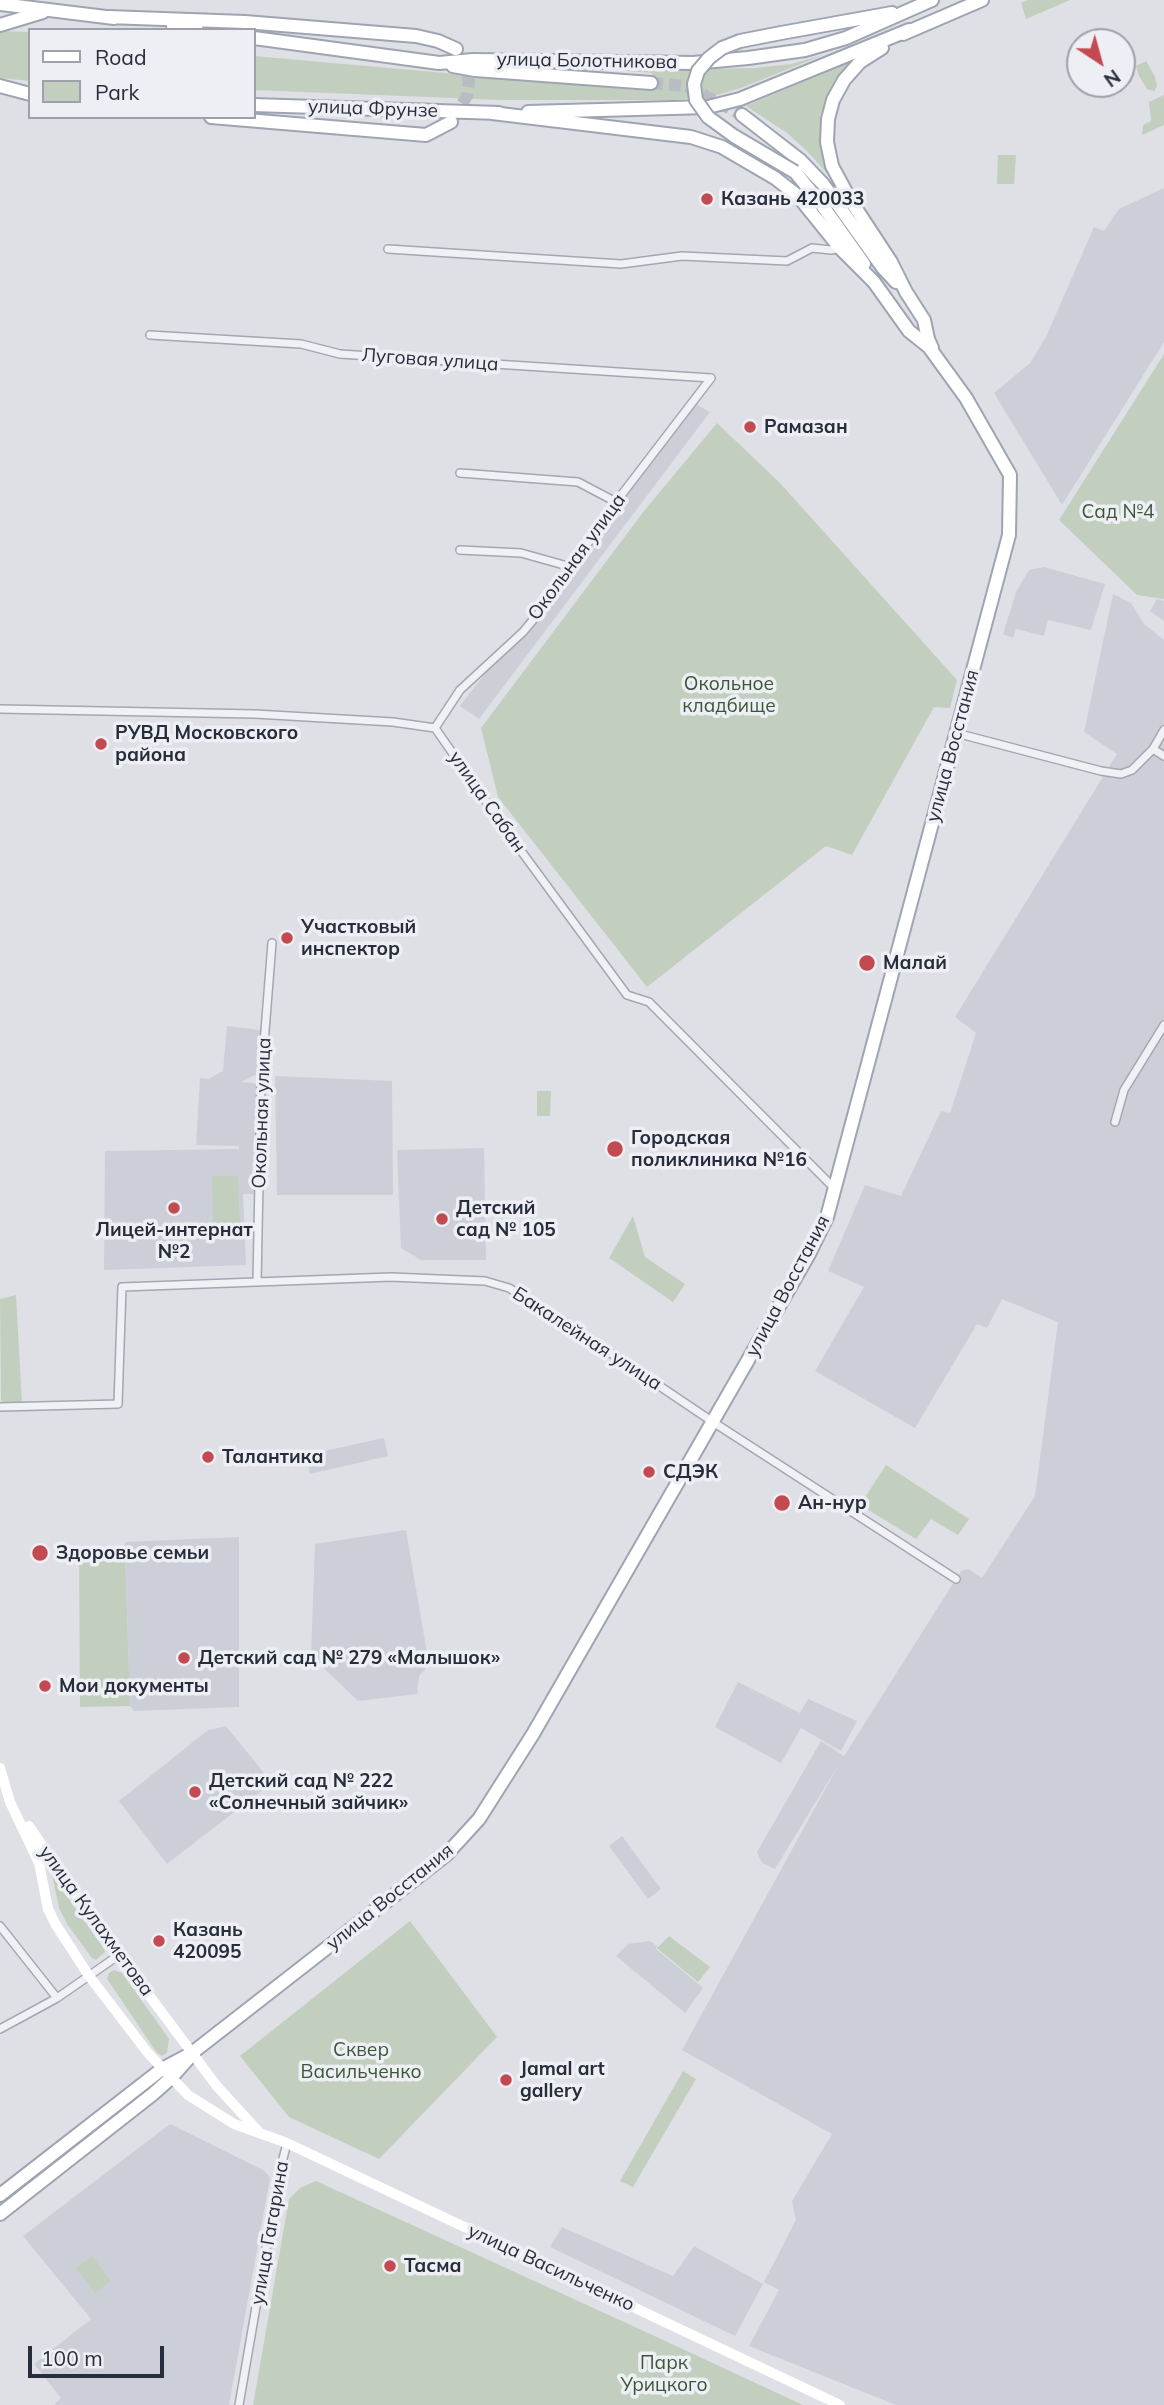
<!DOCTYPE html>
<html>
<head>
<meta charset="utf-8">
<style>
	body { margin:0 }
	#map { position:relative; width:1164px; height:2405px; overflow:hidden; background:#dee0e6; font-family:Mulish,sans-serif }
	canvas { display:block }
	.legend { position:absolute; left:28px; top:28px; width:228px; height:91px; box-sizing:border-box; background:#edeff4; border:2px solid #9ea1aa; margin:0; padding:9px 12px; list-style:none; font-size:21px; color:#282d3c }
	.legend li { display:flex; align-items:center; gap:14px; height:35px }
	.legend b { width:35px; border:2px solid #9ea1aa }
	.north { position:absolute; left:1066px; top:28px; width:70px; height:70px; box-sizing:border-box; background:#edeff4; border:2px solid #9ea1aa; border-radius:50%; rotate:144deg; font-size:19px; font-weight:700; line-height:28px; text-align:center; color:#282d3c }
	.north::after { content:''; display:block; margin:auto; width:24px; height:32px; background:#c44a51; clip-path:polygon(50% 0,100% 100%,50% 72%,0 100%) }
	.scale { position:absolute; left:28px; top:2346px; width:136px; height:32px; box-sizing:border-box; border:4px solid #282d3c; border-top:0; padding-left:9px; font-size:21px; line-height:24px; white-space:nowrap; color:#282d3c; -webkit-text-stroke:5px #edeff4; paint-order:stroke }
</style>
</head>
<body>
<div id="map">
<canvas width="1164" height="2405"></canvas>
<ul class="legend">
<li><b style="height:9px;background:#fff"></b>Road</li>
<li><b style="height:19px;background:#c2cfbf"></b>Park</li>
</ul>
<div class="north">N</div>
<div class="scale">100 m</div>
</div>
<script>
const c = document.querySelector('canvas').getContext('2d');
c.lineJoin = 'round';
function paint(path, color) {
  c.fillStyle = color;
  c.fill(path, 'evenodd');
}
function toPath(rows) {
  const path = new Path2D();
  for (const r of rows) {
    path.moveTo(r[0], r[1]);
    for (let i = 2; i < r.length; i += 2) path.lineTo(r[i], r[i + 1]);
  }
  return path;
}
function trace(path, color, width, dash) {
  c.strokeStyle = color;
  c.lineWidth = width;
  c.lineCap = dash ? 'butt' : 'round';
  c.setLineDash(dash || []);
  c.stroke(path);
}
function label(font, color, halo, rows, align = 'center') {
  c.font = font + ' Mulish,sans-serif';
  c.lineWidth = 7;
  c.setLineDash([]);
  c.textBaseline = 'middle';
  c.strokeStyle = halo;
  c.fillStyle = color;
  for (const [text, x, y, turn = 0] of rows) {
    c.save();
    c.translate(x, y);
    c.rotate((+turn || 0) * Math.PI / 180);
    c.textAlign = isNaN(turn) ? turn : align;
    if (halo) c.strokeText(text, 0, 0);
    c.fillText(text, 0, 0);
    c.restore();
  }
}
paint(toPath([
	[1164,188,1164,342,1062,505,994,393,1030,363,1046,337,1094,227,1104,231,1119,209],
	[692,402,710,412,479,719,460,706],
	[1044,567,1105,584,1091,630,1048,620,1044,636,1016,629,1013,638,1003,634,1016,592,1029,570],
	[1113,594,1131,603,1144,624,1164,640,1164,2405,896,2405,749,2346,779,2290,764,2282,796,2220,792,2201,832,2134,682,2050,839,1764,775,1869,762,1863,757,1852,821,1741,844,1756,961,1571,968,1569,982,1578,1035,1496,1058,1322,1002,1299,987,1328,977,1324,915,1428,815,1371,864,1287,828,1271,865,1185,901,1196,941,1111,950,1113,976,1033,955,1017,1117,754,1084,732],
	[1157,599,1164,601,1164,621,1150,611],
	[227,1026,260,1030,259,1073,241,1082,265,1084,263,1194,243,1194,246,1265,104,1270,105,1151,239,1149,239,1146,196,1145,200,1078,209,1079,223,1071],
	[275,1076,392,1081,393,1195,277,1195],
	[484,1148,486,1260,421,1260,401,1248,397,1150],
	[384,1438,388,1456,310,1474,306,1455],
	[406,1530,429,1665,419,1676,417,1694,358,1701,311,1656,315,1544],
	[239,1537,239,1707,134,1711,130,1706,125,1542],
	[738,1682,800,1713,808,1699,857,1721,841,1751,801,1728,781,1763,715,1727],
	[226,1726,272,1783,167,1864,119,1801,208,1730],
	[622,1836,661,1889,648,1899,609,1846],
	[650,1941,657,1946,656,1949,703,1988,685,2013,616,1956,628,1944],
	[170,2124,265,2171,270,2178,229,2405,54,2405,61,2398,34,2364,91,2319,23,2236],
	[562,2227,673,2276,694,2246,763,2284,735,2336,550,2247]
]), '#cccfd8');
paint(toPath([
	[1028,0,1070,0,1026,19,1021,3],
	[0,31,30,32,30,81,0,78],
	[823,55,741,88,717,95,674,100,501,100,254,90,254,56,649,91,652,73,617,70,755,68,791,64],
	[1146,61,1155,77,1157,86,1154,91,1147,89,1139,76,1136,66],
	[851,62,835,82,820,115,822,156,832,179,807,151,787,133,746,106],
	[1164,95,1164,125,1142,135,1143,125,1151,121,1149,102],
	[998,155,1016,155,1014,184,997,184],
	[1164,354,1164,599,1137,595,1059,520],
	[717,423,780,483,957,680,950,708,934,707,852,855,826,846,647,987,498,797,481,728,644,511],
	[537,1091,551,1091,550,1116,537,1116],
	[212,1176,238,1176,240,1228,213,1229],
	[633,1216,645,1257,685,1284,673,1302,609,1258],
	[16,1295,22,1403,3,1402,1,1400,0,1299],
	[886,1465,969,1519,958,1535,931,1519,916,1539,860,1505],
	[79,1548,125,1549,130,1706,80,1707],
	[52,1875,104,1949,105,1952,96,1960,92,1958,67,1924,59,1908],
	[410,1921,497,2037,379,2159,289,2117,240,2056],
	[669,1936,710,1967,698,1982,657,1948],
	[114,1970,122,1973,169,2039,167,2053,162,2056,157,2053,107,1979,109,1973],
	[683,2071,696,2079,633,2187,620,2181],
	[316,2181,648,2333,803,2405,253,2405,289,2199,300,2188],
	[92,2256,111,2281,95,2293,76,2268]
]), '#c2cfbf');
trace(toPath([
	[651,83,687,86,742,115],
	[453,119,467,96,469,82,464,61]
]), '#babcc4', 12, [12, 6]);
const street = toPath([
	[388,249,621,264,682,256,787,261,812,248,831,250,840,248],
	[150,335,301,344,340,354,711,378],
	[460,473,578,482,616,502],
	[460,550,521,553,571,567],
	[0,709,255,714,393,722,435,728,516,844,627,995,649,1002,835,1189],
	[435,728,460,690,523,632,548,602,616,502,711,378],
	[1164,730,1153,749,1164,756],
	[956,733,1101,771,1121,774,1132,770,1153,749],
	[1115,1122,1124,1090,1164,1025],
	[257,1282,261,1081,272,943],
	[0,1407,118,1404,122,1287,391,1277,485,1281,509,1288,560,1319,713,1422,956,1579],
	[0,1926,57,1998],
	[0,2029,57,1998,119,1955],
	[239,2405,279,2174,287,2143]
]);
const primary = toPath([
	[0,4,114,18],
	[108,17,245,22,416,36,438,41,456,49],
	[0,25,43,12],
	[173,26,197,30],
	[781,33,892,13],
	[903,34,982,0],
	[254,38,439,63,473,60,693,63,748,58,805,50,846,38,932,0],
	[882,48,860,62,844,80,833,100,828,119,827,142,832,166,851,201,891,262,906,292,924,320,928,339,932,348],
	[453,66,475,70,651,83],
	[0,86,30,94],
	[254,105,499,113],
	[528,112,708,107,740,99,909,30],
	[742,115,800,160,823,184,883,268,896,282],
	[211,117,426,135,451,122],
	[795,172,822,205,864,264],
	[0,2195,162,2069,192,2053,446,1855,479,1819,533,1734,809,1254,827,1217,1009,535,1010,475,966,398,929,347,909,331,874,282,840,248,798,196,775,178,722,147,691,137,492,113],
	[0,2214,153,2094,171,2078,188,2059]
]);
trace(street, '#a4a7b0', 10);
trace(primary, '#9ea4b1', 16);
trace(street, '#f0f1f5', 7);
trace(toPath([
	[0,1768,10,1802,39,1863,48,1909,56,1925,89,1976,148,2053,188,2095,234,2124,287,2143,840,2405],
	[29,1826,98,1927,175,2030,216,2085,259,2132]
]), '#fff', 10);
trace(primary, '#fff', 12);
const primaryBridge = toPath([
	[781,33,740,41,722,48,709,58,698,71,694,84,696,100,708,117,734,136,795,172]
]);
trace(primaryBridge, '#9ea4b1', 16, []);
trace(primaryBridge, '#fff', 12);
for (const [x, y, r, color] of [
	[707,199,7,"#c44a51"],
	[750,427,7,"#c44a51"],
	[101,744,7,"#c44a51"],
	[287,938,7,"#c44a51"],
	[867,963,9,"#c44a51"],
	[615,1149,9,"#c44a51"],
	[174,1208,7,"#c44a51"],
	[442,1219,7,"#c44a51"],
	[208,1457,7,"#c44a51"],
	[649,1472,7,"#c44a51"],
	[782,1503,9,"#c44a51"],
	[40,1553,9,"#c44a51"],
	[184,1658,7,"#c44a51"],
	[45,1686,7,"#c44a51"],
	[195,1792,7,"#c44a51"],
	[159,1941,7,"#c44a51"],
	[506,2080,7,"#c44a51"],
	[390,2266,7,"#c44a51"]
]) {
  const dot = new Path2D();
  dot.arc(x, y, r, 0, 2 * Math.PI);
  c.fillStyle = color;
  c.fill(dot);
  trace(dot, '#edeff4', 2.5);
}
label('19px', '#282d3c', '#edeff4', [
	["улица Болотникова",587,61,1],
	["улица Фрунзе",373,109,2],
	["Луговая улица",430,360,4],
	["Окольная улица",577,557,-54],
	["улица Восстания",953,746,-75],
	["улица Сабан",487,802,55],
	["Окольная улица",262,1113,-88],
	["улица Восстания",788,1286,-62],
	["Бакалейная улица",587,1339,33],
	["улица Восстания",390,1897,-39],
	["улица Кулахметова",96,1921,54],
	["улица Гагарина",270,2233,-80],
	["улица Васильченко",551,2268,25]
]);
label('bold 19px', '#282d3c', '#edeff4', [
	["Казань 420033",721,199],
	["Рамазан",764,427],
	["РУВД Московского",115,733],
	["района",115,755],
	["Участковый",301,927],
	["инспектор",301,949],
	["Малай",883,963],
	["Городская",631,1138],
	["поликлиника №16",631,1160],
	["Детский",456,1208],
	["сад № 105",456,1230],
	["Лицей-интернат",174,1230,"center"],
	["№2",174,1252,"center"],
	["Талантика",222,1457],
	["СДЭК",663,1472],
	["Ан-нур",798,1503],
	["Здоровье семьи",56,1553],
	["Детский сад № 279 «Малышок»",198,1658],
	["Мои документы",59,1686],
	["Детский сад № 222",209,1781],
	["«Солнечный зайчик»",209,1803],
	["Казань",173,1930],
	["420095",173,1952],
	["Jamal art",520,2069],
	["gallery",520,2091],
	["Тасма",404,2266]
], 'left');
label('19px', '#3a5636', '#edeff4', [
	["Сад №4",1118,512],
	["Окольное",729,684],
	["кладбище",729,706],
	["Сквер",361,2050],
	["Васильченко",361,2072],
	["Парк",664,2363],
	["Урицкого",664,2385]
]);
</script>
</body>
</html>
